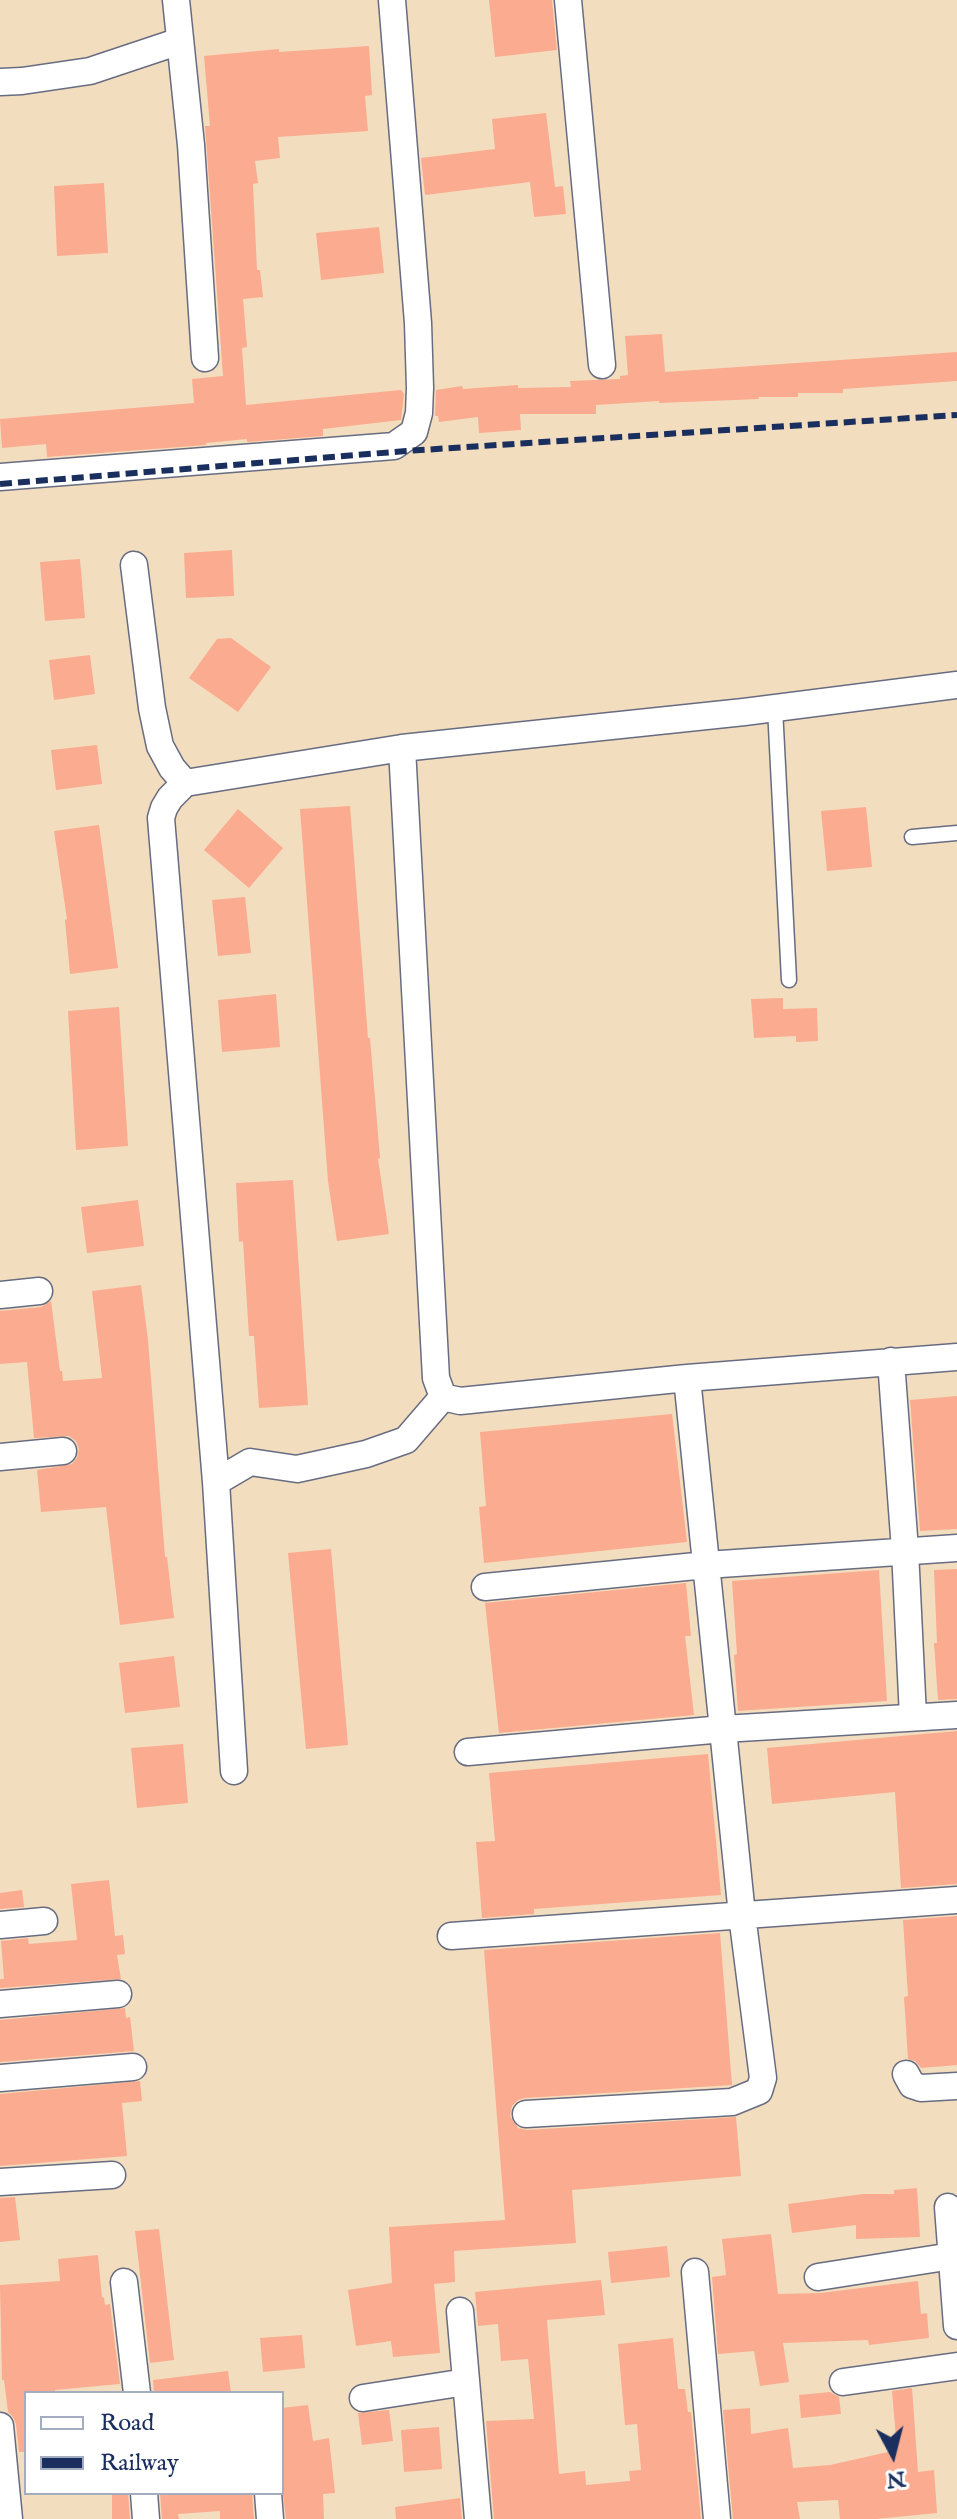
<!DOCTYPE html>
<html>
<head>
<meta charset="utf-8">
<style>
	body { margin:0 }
	#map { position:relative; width:957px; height:2519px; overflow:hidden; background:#f3ddbf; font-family:"IM FELL English",serif }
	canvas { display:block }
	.legend { position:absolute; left:24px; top:2391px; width:260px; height:104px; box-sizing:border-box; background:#fff; border:2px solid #a4acbf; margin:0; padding:10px 14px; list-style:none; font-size:24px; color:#1b2f5e }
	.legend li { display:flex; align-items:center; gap:16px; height:40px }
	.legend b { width:40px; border:2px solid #a4acbf }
	.north { position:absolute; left:853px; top:2415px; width:80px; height:80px; -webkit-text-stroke:6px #fff; paint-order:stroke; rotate:173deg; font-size:22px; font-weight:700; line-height:32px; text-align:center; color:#1b2f5e }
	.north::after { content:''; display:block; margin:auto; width:28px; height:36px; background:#1b2f5e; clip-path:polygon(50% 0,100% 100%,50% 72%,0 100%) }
</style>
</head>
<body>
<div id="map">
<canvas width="957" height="2519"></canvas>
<ul class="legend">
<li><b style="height:10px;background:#fff"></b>Road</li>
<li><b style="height:10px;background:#1b2f5e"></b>Railway</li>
</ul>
<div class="north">N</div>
</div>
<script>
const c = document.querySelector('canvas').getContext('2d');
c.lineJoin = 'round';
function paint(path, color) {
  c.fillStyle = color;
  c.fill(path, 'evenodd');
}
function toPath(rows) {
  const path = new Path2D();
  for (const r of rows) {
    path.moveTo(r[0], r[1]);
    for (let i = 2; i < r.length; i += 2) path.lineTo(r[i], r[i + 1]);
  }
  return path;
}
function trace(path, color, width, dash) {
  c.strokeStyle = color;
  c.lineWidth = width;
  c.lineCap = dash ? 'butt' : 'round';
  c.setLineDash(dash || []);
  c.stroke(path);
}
paint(toPath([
	[489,0,552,0,557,50,495,57],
	[369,46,372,95,365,96,368,131,278,137,280,158,255,161,258,183,253,184,257,270,260,270,263,297,243,299,247,347,242,348,246,405,401,390,404,394,401,420,323,429,323,436,247,442,247,439,206,443,206,445,47,457,46,444,2,448,0,419,194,403,192,379,223,376,205,126,210,126,204,56,279,49,279,52],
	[546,113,555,187,563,186,566,214,534,217,530,182,425,195,421,158,495,149,492,119],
	[104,183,108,253,57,256,54,186],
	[379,227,384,273,321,280,316,233],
	[662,334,665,372,957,352,957,381,843,389,843,393,798,393,798,397,758,397,759,399,659,403,659,401,596,405,596,414,520,414,521,430,479,433,478,417,439,422,438,416,435,416,436,390,462,386,463,389,518,385,518,388,571,387,570,381,620,379,620,376,628,375,625,336],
	[232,550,234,596,186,598,184,553],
	[80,559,85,618,45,621,40,562],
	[231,638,271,667,238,712,189,678,217,639],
	[90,655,95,694,54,700,49,660],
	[97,745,102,784,56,790,51,750],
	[350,806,368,1038,370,1038,380,1158,378,1159,389,1234,337,1241,328,1181,300,809],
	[866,807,872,867,827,871,821,811],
	[238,809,283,848,249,888,204,850],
	[99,825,118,968,70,974,65,920,67,919,54,831],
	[245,897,251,953,218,956,212,900],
	[276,994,280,1047,222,1052,218,1000],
	[783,998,783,1009,817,1008,818,1041,796,1042,796,1036,754,1038,751,999],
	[119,1007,128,1146,76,1150,68,1011],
	[293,1180,308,1405,259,1408,254,1336,249,1336,243,1241,239,1242,236,1183],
	[138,1200,144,1246,87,1253,81,1207],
	[141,1285,148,1340,165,1557,167,1557,174,1618,120,1625,106,1507,41,1512,37,1470,72,1464,77,1458,79,1449,76,1441,69,1436,34,1438,27,1362,0,1364,0,1311,41,1307,51,1301,60,1371,62,1371,63,1381,102,1378,92,1291],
	[957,1396,957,1529,920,1531,910,1400],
	[672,1414,687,1542,484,1563,479,1507,486,1506,480,1432],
	[331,1549,348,1745,306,1749,288,1553],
	[957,1569,957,1699,938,1700,934,1643,937,1643,934,1570],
	[879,1570,887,1701,738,1711,734,1655,737,1654,732,1581],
	[686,1583,691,1636,685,1636,694,1715,499,1733,485,1603],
	[174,1656,180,1707,125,1713,119,1663],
	[957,1731,957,1884,901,1888,895,1792,772,1804,767,1748],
	[183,1744,188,1803,137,1808,131,1748],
	[708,1754,721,1895,534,1909,534,1914,482,1918,476,1842,495,1841,489,1773],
	[109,1880,115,1936,123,1935,125,1954,117,1955,121,1979,0,1988,0,1979,4,1979,1,1941,28,1938,29,1944,77,1940,71,1884],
	[22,1890,24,1907,0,1909,0,1893],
	[957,1916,957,2065,921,2068,915,2061,908,2059,904,1997,908,1996,903,1920],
	[720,1933,732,2085,525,2098,518,2100,512,2106,510,2116,518,2128,527,2130,736,2117,741,2176,572,2190,576,2243,454,2251,455,2282,434,2284,440,2353,393,2357,391,2341,356,2346,348,2290,392,2283,389,2227,505,2220,484,1950],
	[125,2008,126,2018,130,2017,134,2051,0,2062,0,2020],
	[140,2081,142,2101,122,2103,127,2156,0,2166,0,2094],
	[917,2188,920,2237,856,2239,856,2225,792,2233,788,2204,863,2194,894,2194,894,2190],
	[15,2197,20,2240,0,2242,0,2198],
	[159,2229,174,2360,150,2363,135,2231],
	[771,2234,778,2294,820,2293,918,2281,921,2314,927,2313,929,2338,869,2345,868,2340,783,2343,789,2382,760,2386,754,2351,718,2354,712,2277,726,2275,722,2239],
	[667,2246,670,2277,611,2283,608,2252],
	[98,2255,102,2298,104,2297,105,2305,110,2304,120,2384,55,2390,55,2393,26,2393,26,2452,19,2452,16,2424,13,2417,8,2412,4,2380,2,2380,0,2285,60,2281,58,2259],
	[601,2280,605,2315,547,2320,559,2474,585,2471,586,2485,630,2481,629,2471,641,2470,637,2424,625,2425,618,2344,673,2338,678,2389,685,2389,688,2412,691,2412,701,2519,494,2519,486,2421,534,2419,528,2359,501,2361,498,2324,478,2326,475,2292],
	[302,2335,305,2368,263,2372,260,2338],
	[228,2371,231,2393,154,2393,153,2380],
	[912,2388,918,2472,934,2470,937,2513,876,2519,840,2519,838,2500,797,2502,800,2519,733,2519,723,2410,750,2408,751,2434,788,2428,793,2468,830,2465,897,2450,892,2391],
	[830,2392,839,2397,841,2414,801,2418,799,2395],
	[308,2405,313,2441,329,2438,335,2493,323,2494,324,2519,286,2519,282,2486,282,2408],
	[389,2410,393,2441,362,2445,358,2413],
	[439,2427,442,2469,404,2472,401,2430],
	[112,2493,128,2493,130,2519,112,2519],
	[160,2493,252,2493,254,2519,220,2519,220,2511,178,2514,179,2519,162,2519],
	[460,2498,462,2519,396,2519,395,2507]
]), '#fbab8f');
const lane = toPath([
	[775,708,789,980],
	[912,837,957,833]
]);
const street = toPath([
	[176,0,191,145,205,358],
	[568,0,602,365],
	[0,82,22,81,90,71,180,41],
	[0,477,394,446,414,432,419,413,420,388,418,323,392,0],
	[134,565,152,708,160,746,172,768,185,783],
	[957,685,744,712,402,748,436,1378,443,1397,460,1401,687,1378,957,1357],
	[0,1295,39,1291],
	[891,1361,905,1550,913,1717],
	[0,1457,63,1451],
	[216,1482,250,1462,297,1469,366,1454,406,1440,443,1397],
	[485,1587,706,1565,957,1548],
	[468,1752,723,1729,957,1715],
	[234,1771,216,1482,161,818,164,808,170,798,185,783,402,748],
	[0,1925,44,1921],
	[451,1936,957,1900],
	[0,2004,118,1994],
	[906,2074,912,2085,921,2088,957,2086],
	[0,2078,133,2067],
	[526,2114,732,2102,759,2091,763,2078,742,1915,687,1378],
	[0,2182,112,2175],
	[948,2207,957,2326],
	[695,2272,717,2519],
	[818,2277,952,2256],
	[124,2282,137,2393],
	[460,2311,478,2519],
	[843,2382,957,2366],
	[363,2398,466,2382],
	[0,2426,9,2519],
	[144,2493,146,2519],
	[268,2493,270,2519]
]);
trace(lane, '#676c80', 17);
trace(street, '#676c80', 29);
trace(lane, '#fff', 14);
trace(street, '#fff', 26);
trace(toPath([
	[0,484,406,451,957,415]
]), '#1b2f5e', 6, [12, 6]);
</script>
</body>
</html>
